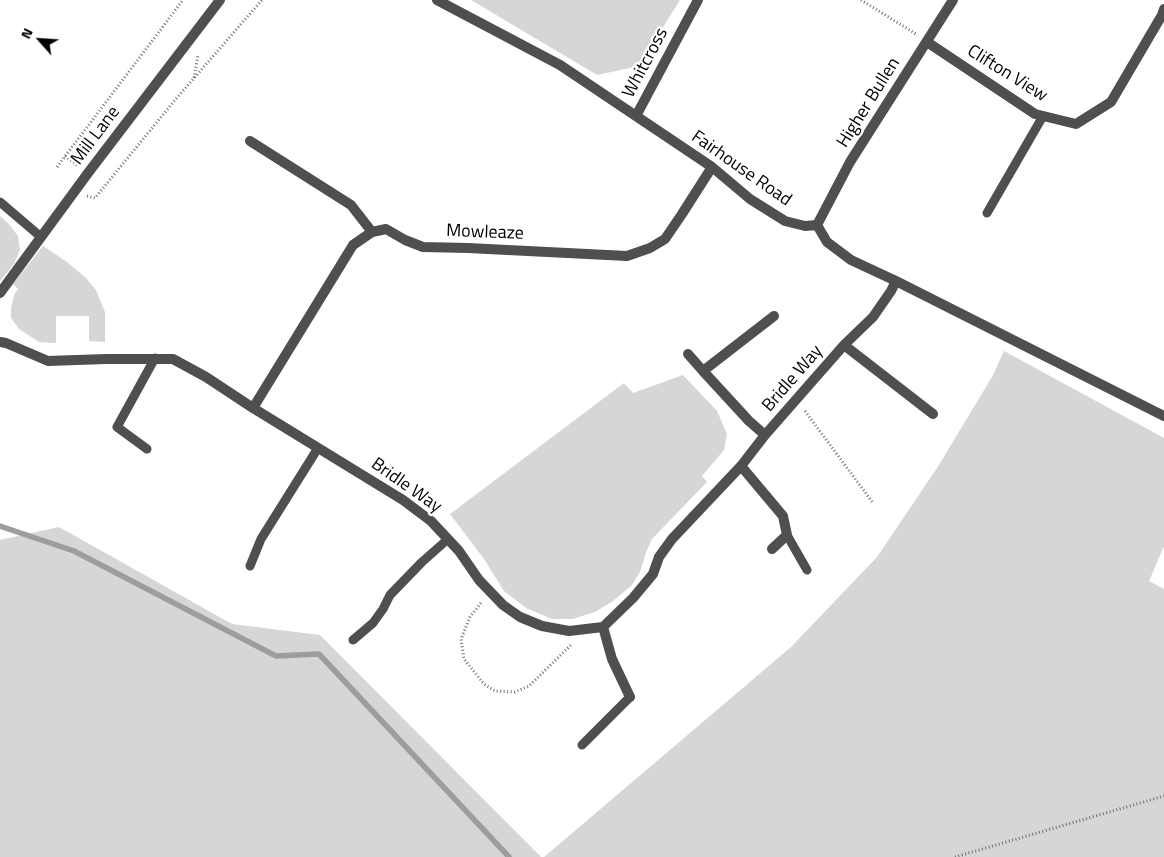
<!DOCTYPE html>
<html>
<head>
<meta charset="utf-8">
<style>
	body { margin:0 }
	#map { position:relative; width:1164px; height:857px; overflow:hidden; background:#fff; font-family:"Titillium Web",sans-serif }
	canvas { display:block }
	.north { position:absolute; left:15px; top:15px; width:50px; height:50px; -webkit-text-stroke:4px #fff; paint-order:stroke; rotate:296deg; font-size:14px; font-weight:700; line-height:20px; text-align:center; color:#000 }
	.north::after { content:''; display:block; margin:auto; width:18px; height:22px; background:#000; clip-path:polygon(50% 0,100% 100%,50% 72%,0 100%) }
</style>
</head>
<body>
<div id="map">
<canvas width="1164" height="857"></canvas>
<div class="north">N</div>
</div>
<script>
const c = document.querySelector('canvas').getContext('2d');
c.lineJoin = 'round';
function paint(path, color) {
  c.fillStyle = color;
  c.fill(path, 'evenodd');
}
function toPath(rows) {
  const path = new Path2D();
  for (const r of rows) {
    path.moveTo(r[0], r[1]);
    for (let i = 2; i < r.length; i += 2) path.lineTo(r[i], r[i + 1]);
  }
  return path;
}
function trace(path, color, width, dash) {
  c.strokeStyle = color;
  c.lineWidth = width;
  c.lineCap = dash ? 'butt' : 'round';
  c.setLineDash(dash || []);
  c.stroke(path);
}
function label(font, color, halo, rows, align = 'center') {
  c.font = font + ' "Titillium Web",sans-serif';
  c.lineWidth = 4.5;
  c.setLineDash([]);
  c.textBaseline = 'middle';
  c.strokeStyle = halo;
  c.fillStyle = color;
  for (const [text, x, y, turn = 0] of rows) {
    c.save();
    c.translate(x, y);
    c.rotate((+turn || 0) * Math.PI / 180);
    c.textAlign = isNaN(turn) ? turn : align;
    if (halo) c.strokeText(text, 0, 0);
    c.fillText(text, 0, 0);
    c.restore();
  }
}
paint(toPath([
	[471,0,680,0,639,66,597,75],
	[0,216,8,223,18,236,20,250,14,264,0,281],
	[43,246,67,262,86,278,96,290,105,312,105,342,89,341,89,316,56,316,56,343,39,342,19,329,11,318,11,308,14,295,18,289,13,284],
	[1004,351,1164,438,1164,546,1149,581,1164,589,1164,857,544,857,791,647,877,557,937,468,992,377],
	[683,375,717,411,727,434,724,450,702,476,707,482,652,539,647,550,640,572,632,585,613,601,595,612,573,619,552,619,526,608,504,591,484,559,450,514,624,383,633,393],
	[59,527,232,624,320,635,541,857,0,857,0,540]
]), '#d6d6d6');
trace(toPath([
	[0,526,74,551,276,656,319,654,509,857]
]), '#9d9d9d', 5.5);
trace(toPath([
	[861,0,916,34],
	[194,78,198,55],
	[65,156,77,165],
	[57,167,183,0],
	[87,196,95,198,175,100,262,0],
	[805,411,873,503],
	[481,603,470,617,461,639,464,659,484,684,495,691,515,692,529,686,571,645],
	[955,857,1164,796]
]), '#717171', 3, [1, 2.5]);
trace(toPath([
	[0,202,41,237],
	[987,213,1043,116],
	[147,449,117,427,155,358],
	[787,535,807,570],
	[250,566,261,539,318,448],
	[353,640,373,623,383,609,390,595,422,562,448,539],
	[582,745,630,697]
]), '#4f4f4f', 9);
trace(toPath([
	[437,0,560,65,712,167,750,199,785,221,805,226,817,225,827,242,851,260,896,281,1164,416],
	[927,42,1035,114,1076,124,1111,102,1162,15,1164,9],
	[636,116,698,0],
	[250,141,351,205,372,232,386,229,405,240,423,247,468,248,627,256,650,248,665,239,682,214,712,167],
	[817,225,850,162,953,0],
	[0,293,88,173,220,0],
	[0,342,6,343,48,361,106,359,173,359,206,377,253,408,403,500,431,521,459,551,479,580,503,605,520,617,542,626,569,631,603,627,633,598,653,574,659,557,672,539,741,466,765,435,844,345,873,317,891,291,896,281],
	[844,345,933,414],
	[688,354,703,371],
	[253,408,353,245,372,232],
	[765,435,749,421,703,371,774,316],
	[741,466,783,516,787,535,772,549],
	[603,627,612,659,630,697]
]), '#4f4f4f', 10);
label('18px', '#000', '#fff', [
	["Whitcross",646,63,-62],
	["Clifton View",1007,74,32],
	["Higher Bullen",869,103,-58],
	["Mill Lane",96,136,-53],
	["Fairhouse Road",741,169,35],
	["Mowleaze",485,233,2],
	["Bridle Way",793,379,-49],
	["Bridle Way",406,486,35]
]);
</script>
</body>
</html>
